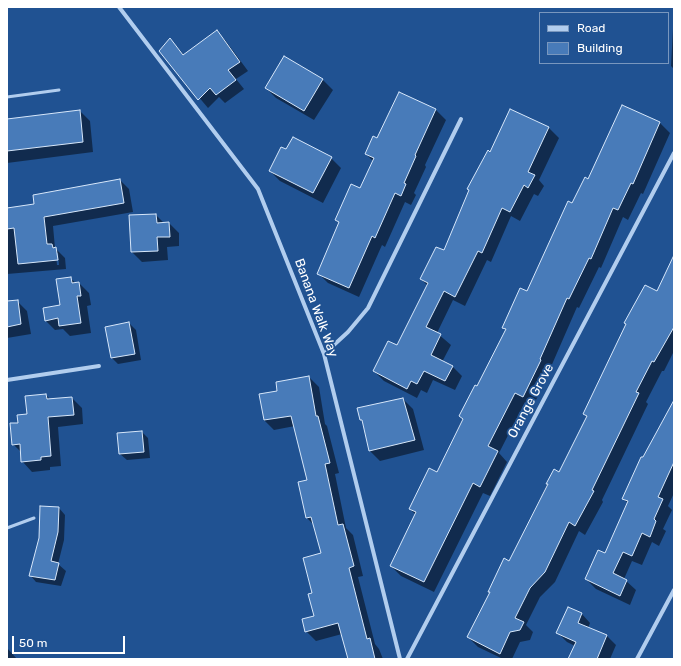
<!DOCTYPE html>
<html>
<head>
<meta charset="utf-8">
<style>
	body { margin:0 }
	#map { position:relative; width:681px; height:666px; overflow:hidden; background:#205292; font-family:Rubik,sans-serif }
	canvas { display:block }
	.frame { position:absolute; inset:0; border:8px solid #fff; pointer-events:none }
	.legend { position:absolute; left:539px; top:12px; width:130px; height:52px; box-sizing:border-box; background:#205292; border:1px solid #7997be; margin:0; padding:5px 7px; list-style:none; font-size:12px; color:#fff }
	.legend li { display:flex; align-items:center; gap:8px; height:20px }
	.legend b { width:20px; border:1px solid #7997be }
	.scale { position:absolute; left:12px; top:636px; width:113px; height:18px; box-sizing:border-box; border:2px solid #fff; border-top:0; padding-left:5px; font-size:12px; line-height:14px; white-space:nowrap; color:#fff; -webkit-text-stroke:3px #205292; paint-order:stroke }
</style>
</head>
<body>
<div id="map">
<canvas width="681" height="666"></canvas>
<div class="frame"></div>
<ul class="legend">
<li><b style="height:5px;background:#b1cdee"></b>Road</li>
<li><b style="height:11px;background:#487bb9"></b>Building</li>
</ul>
<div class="scale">50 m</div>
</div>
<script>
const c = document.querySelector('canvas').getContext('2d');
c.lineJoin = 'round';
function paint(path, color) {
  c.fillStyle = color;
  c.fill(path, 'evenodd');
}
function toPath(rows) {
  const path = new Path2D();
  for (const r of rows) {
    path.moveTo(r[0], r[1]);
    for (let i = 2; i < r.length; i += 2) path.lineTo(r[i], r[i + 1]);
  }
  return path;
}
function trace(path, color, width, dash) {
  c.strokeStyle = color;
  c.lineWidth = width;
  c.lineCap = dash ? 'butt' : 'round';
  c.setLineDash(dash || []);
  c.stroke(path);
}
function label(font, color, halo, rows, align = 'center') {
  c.font = font + ' Rubik,sans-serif';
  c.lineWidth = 3.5;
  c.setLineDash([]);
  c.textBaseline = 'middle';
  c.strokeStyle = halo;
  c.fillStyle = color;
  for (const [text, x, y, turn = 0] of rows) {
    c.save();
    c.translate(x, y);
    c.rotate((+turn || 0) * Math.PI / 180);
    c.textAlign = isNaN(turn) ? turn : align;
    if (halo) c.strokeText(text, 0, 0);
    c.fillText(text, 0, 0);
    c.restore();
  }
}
paint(toPath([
	[673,29,674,29,674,69,671,66],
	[216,31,225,40,248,71,236,79,244,89,225,103,219,97,208,108,160,51,170,39,184,55],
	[285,57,323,80,333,90,314,120,276,98,266,88],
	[399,93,436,110,446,120,425,165,426,167,414,193,416,195,411,205,405,202,385,247,382,245,359,297,328,283,318,273,340,223,336,220,361,189,373,161,366,154,378,140],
	[622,106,660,123,670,133,643,194,641,193,628,220,623,217,601,268,599,267,579,308,577,307,550,369,551,370,533,406,525,402,499,453,507,462,490,496,483,493,434,592,401,576,391,566,416,515,410,509,438,473,477,387,507,331,504,328,528,292,573,204,588,180],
	[511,110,549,128,559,138,539,180,544,186,538,196,534,194,520,221,511,216,491,262,487,260,465,306,453,300,437,333,451,345,442,362,452,366,462,376,455,390,433,380,427,393,421,390,417,398,384,381,374,371,398,346,428,286,421,279,444,252],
	[80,111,90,121,93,152,7,163,7,121],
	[287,151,331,158,341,168,323,203,280,181,270,171],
	[120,180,129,189,133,212,53,226,55,248,65,258,66,269,7,274,7,209,35,204],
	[56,253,58,253,59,265,57,265],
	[156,215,165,224,169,223,179,233,179,246,167,247,168,260,142,262,132,252,130,216],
	[674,258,674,354,673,353,664,371,662,371,646,402,648,404,602,500,603,502,585,535,579,531,555,582,540,597,526,625,533,632,530,640,520,642,512,659,503,659,478,647,468,637,491,593,489,591,509,562,554,471,559,473,588,417,584,413,658,293],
	[70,278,76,283,79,283,89,293,91,305,87,306,91,333,70,336,63,329,55,330,45,320,61,306],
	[17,301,27,311,31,334,7,338,7,302],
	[129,323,136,330,141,360,118,364,112,358],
	[309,377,319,387,325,424,327,426,339,473,335,474,346,528,353,535,363,576,358,577,375,644,379,649,383,659,349,659,342,634,316,641,306,631,315,617,313,593,322,554,314,525,307,518,308,481,295,426,274,430,264,420,278,392],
	[46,395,51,400,72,398,82,408,83,424,58,427,61,466,50,467,50,470,32,472,22,461,22,453,13,444,19,424],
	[403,399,413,409,424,450,380,461,370,451,364,423,361,420],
	[674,416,674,493,668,506,672,510,663,529,666,531,659,546,652,542,642,565,632,561,624,579,636,590,630,605,596,589,586,579,605,554,628,503,623,499,644,459],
	[142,432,148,438,150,458,127,460,120,454],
	[59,508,65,515,64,540,58,564,66,571,61,586,36,582,30,575],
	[581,613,590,623,588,628,607,636,616,645,610,659,569,659,575,646,567,642,558,633],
	[7,648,17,659,7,659]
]), '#0007');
const building = toPath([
	[217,30,240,62,228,70,236,80,216,95,210,88,198,100,159,51,170,38,183,55,217,30],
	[284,56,323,79,304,111,265,88,284,56],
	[399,92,436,109,415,155,416,156,404,183,406,184,401,196,395,193,375,238,372,236,349,288,317,274,339,222,335,220,351,184,360,188,374,158,365,154,373,136,377,138,399,92],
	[622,105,660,122,633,184,631,183,618,210,613,208,591,259,589,258,569,299,567,298,540,359,541,360,523,397,515,393,488,446,498,451,480,487,473,483,424,582,390,566,416,512,409,509,429,468,437,472,463,419,459,416,475,385,477,386,506,329,502,328,520,288,527,291,568,201,572,203,585,177,588,179,622,105],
	[510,109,549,127,528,172,535,175,528,188,524,185,510,212,502,208,482,253,478,251,455,297,444,291,426,327,441,334,431,355,453,366,445,381,424,371,417,384,411,381,407,389,373,371,388,341,397,345,428,283,420,279,436,247,444,250,469,190,467,189,488,150,490,152,510,109],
	[80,110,83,142,7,151,7,119,80,110],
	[293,137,332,157,313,193,269,171,281,147,286,149,293,137],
	[120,179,124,203,44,217,47,244,52,244,53,248,56,247,58,260,18,264,14,228,7,229,7,208,34,204,33,195,120,179],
	[156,214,157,223,169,222,170,237,157,237,158,251,131,252,129,215,156,214],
	[674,255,674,327,654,362,652,361,636,392,639,393,592,490,594,491,575,526,569,522,545,572,530,588,515,618,524,622,520,630,510,632,500,654,467,637,490,592,488,592,504,558,509,561,548,484,546,484,554,469,559,472,587,416,583,414,626,324,624,323,645,285,657,291,674,255],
	[71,277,72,283,79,282,81,296,77,296,81,323,59,326,58,318,45,321,43,308,60,305,56,279,71,277],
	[18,300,21,324,7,327,7,301,18,300],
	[129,322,135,354,111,358,105,327,129,322],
	[309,376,316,416,318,416,330,463,325,464,338,525,343,524,354,566,349,568,367,639,370,638,375,659,348,659,338,623,305,632,302,619,314,616,308,594,312,593,303,558,321,553,311,517,306,518,298,482,307,480,291,416,264,420,259,394,277,391,276,382,309,376],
	[46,394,47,399,72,397,74,415,48,417,51,456,41,457,41,460,21,462,20,444,12,445,10,423,18,423,17,415,27,414,25,396,46,394],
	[403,398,415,440,369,451,362,420,360,420,357,408,403,398],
	[674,400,674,462,658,497,663,499,654,519,656,521,650,537,642,533,632,556,623,552,613,573,627,580,620,596,585,579,598,550,605,553,628,501,622,499,641,457,643,457,674,400],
	[142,431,144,452,119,454,117,433,142,431],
	[40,506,59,507,58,532,51,561,59,563,55,580,29,576,39,538,40,506],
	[568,607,582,613,578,623,607,635,597,659,568,659,576,642,556,633,568,607]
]);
paint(building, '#487bb9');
trace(building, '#d7e7fa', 1);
trace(toPath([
	[7,97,59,90],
	[7,528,34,518]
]), '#b1cdee', 3);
trace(toPath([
	[119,7,258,189,324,354,400,659],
	[324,354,348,332,368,308,461,119],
	[7,380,99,366],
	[407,659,674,153],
	[637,659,674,590]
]), '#b1cdee', 4);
label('13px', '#fff', '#205292', [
	["Banana Walk Way",316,308,70],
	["Orange Grove",531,401,-62]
]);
</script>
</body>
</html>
